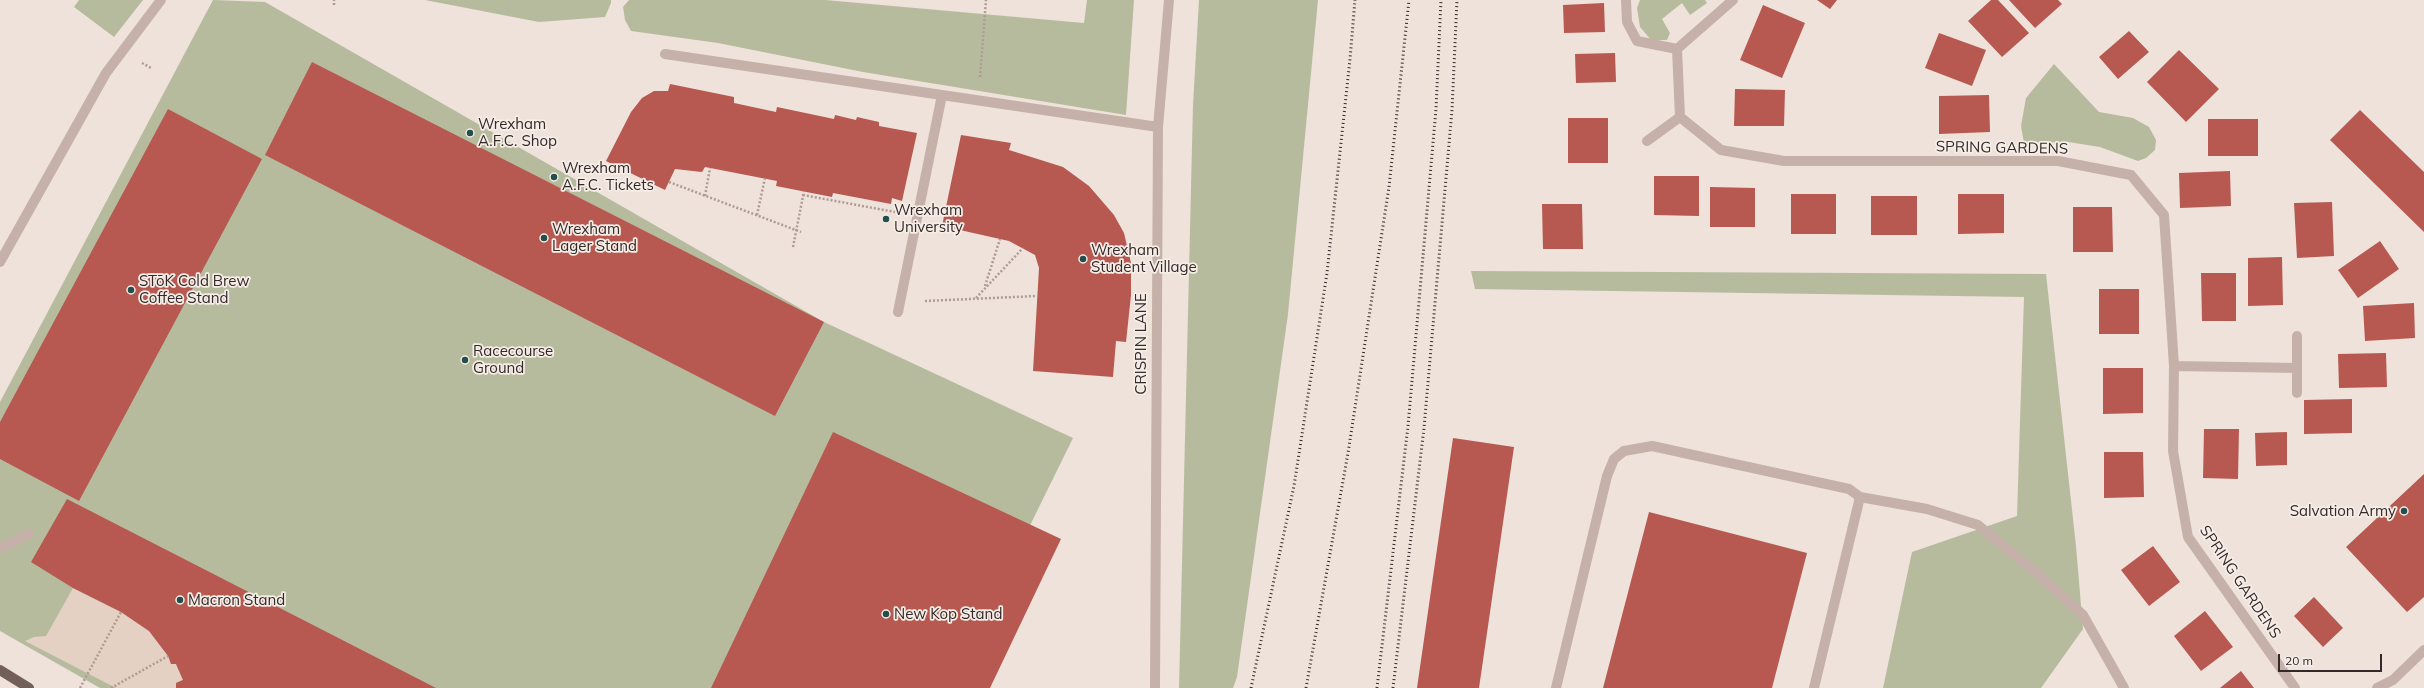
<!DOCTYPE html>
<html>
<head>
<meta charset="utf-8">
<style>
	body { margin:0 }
	#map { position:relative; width:2424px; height:688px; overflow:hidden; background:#eee2db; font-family:Mulish,sans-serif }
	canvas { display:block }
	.scale { position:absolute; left:2278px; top:654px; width:104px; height:18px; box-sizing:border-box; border:2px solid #332928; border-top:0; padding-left:5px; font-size:12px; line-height:14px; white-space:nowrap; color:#332928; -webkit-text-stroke:3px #f6ede7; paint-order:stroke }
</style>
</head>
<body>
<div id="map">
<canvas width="2424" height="688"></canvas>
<div class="scale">20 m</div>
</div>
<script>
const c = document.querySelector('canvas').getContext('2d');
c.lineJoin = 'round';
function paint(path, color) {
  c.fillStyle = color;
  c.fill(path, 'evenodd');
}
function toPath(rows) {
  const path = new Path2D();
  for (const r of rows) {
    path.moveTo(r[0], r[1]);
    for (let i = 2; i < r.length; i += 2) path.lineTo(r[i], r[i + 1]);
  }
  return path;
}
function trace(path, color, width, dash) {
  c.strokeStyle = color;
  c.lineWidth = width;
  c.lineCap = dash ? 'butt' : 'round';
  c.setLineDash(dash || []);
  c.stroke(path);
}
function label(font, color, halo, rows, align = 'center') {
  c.font = font + ' Mulish,sans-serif';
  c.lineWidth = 3.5;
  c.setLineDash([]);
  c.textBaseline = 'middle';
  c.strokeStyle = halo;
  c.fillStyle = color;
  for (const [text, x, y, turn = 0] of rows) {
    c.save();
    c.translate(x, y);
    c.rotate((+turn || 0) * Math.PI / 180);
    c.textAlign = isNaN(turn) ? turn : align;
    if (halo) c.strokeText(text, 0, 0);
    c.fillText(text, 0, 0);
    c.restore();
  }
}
paint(toPath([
	[79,0,143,0,114,37,74,7],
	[213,0,265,2,824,322,1073,438,950,688,100,688,0,631,0,402],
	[425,0,611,0,611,3,605,17,539,22],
	[629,0,825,0,1084,23,1087,0,1134,0,1126,115,863,72,718,43,631,31,625,20,623,7],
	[1199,0,1318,0,1288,314,1237,677,1233,688,1179,688,1193,105],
	[1640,0,1705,0,1707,3,1690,15,1682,3,1662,19,1670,33,1667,40,1651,40,1640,27,1637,8],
	[2054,64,2099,112,2133,118,2149,127,2156,140,2155,150,2146,158,2138,161,2100,147,2068,142,2024,143,2021,126,2026,98],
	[1471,271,2046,274,2076,546,2083,629,2041,688,1883,688,1912,552,2017,516,2024,297,1475,289]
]), '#b6bb9d');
paint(toPath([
	[73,588,121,612,149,631,176,664,183,680,176,683,176,688,116,688,25,641,34,637,46,636]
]), '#e4d1c4');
paint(toPath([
	[1817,0,1837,0,1830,9],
	[1991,0,1998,0,2029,33,2002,57,1968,21],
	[2009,0,2058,0,2062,4,2035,28],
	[1604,3,1605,32,1564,33,1563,5],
	[1763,5,1805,23,1782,78,1740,60],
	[2129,31,2149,52,2118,79,2099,57],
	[1939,33,1986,50,1972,86,1925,68],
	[2179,50,2219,89,2186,122,2147,82],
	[1615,53,1616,82,1576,83,1575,54],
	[312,62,824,322,775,416,265,155],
	[670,84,734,97,734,103,776,112,777,107,834,119,835,115,856,120,857,117,879,122,879,126,917,133,902,201,892,198,891,204,833,193,832,197,776,186,777,181,705,167,702,172,675,169,665,190,606,161,631,112,642,98,654,91,668,91],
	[1735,89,1785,90,1784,126,1734,126],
	[1989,95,1990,132,1939,134,1939,96],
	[168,109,262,159,79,501,0,459,0,422],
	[2360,110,2424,172,2424,232,2330,140],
	[1568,118,1608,118,1608,163,1568,163],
	[2208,119,2258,119,2258,156,2208,156],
	[961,135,1011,143,1009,150,1063,167,1089,186,1114,215,1124,233,1131,263,1131,295,1126,342,1116,341,1113,377,1033,371,1039,268,1035,255,1009,241,942,226],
	[2230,171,2231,206,2180,208,2179,173],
	[1654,176,1699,176,1699,216,1654,215],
	[1710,187,1755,188,1755,227,1710,227],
	[1791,194,1836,194,1836,234,1791,234],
	[1958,194,2004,194,2004,233,1958,234],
	[1871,196,1917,196,1917,235,1871,235],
	[2332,202,2334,256,2297,258,2294,203],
	[1542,204,1582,204,1583,249,1543,249],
	[2073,207,2112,207,2113,252,2073,252],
	[2380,241,2399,269,2358,298,2338,270],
	[2282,257,2283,305,2248,306,2248,258],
	[2201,273,2236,273,2236,321,2202,321],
	[2099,289,2139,289,2139,334,2099,334],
	[2414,303,2415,338,2365,341,2363,306],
	[2386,353,2387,387,2339,388,2338,354],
	[2103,368,2143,368,2143,413,2103,414],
	[2352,399,2352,433,2304,434,2304,400],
	[2204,429,2239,429,2238,479,2203,478],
	[833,432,1061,539,990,688,711,688],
	[2287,432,2287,465,2256,466,2255,433],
	[1453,438,1514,447,1479,688,1417,688],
	[2104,452,2143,452,2144,497,2104,498],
	[2424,474,2424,597,2407,612,2346,547],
	[67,499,436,688,176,688,176,683,183,680,176,664,171,664,168,656,149,631,121,612,73,588,31,562],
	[1649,512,1807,553,1772,688,1603,688],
	[2153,546,2180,582,2149,606,2121,570],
	[2314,597,2343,628,2323,647,2294,616],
	[2205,611,2233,647,2201,671,2174,636],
	[2241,671,2254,688,2220,688]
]), '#b75950');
trace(toPath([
	[334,5,334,0],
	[142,63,151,68],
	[980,77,986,0],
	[669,182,801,232],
	[803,195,895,212],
	[705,196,710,168],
	[757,215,765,178],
	[793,247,804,191],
	[985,286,1000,239],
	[976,298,1023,248],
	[925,301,1037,296],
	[80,688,121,612],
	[111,688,168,656]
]), '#b09b93', 2.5, [2, 2]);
trace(toPath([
	[1626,0,1627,22,1637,41,1677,49],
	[1733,0,1677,49,1680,117,1721,150,1784,161,2058,161,2131,175,2164,215,2174,366,2173,451,2188,537,2295,688],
	[665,54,1158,127],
	[1647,141,1680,117],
	[0,262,106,73,161,0],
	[898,312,942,95],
	[2174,366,2297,368],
	[2297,393,2297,336],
	[1860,497,1927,509,1978,525,2040,576,2083,615,2124,688],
	[0,548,29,534],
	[1155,688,1158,127,1169,0],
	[1556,688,1607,476,1614,459,1624,451,1652,446,1849,489,1860,497,1814,688],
	[2377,688,2393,680,2424,650]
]), '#c5b1a9', 10);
trace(toPath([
	[0,670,29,688]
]), '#735f5a', 10);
trace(toPath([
	[1251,688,1294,486,1327,273,1350,59,1355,0],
	[1306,688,1348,453,1389,187,1409,0],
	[1377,688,1408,426,1436,109,1441,0],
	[1393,688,1424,428,1452,110,1457,0]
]), '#332928', 3, [1, 3]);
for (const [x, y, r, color] of [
	[470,133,4,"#224f4b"],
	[554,177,4,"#224f4b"],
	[886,219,4,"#224f4b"],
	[544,238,4,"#224f4b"],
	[1083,259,4,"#224f4b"],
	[131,290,4,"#224f4b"],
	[465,360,4,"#224f4b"],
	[2404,511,4,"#224f4b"],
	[180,600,4,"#224f4b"],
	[886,614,4,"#224f4b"]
]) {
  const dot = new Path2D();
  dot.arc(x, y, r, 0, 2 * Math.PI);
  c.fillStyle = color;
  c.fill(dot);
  trace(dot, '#f6ede7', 1.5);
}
label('15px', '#332928', '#f6ede7', [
	["Wrexham",478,124],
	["A.F.C. Shop",478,141],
	["Wrexham",562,168],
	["A.F.C. Tickets",562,185],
	["Wrexham",894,210],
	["University",894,227],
	["Wrexham",552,229],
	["Lager Stand",552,246],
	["Wrexham",1091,250],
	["Student Village",1091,267],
	["STōK Cold Brew",139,281],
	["Coffee Stand",139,298],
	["Racecourse",473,351],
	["Ground",473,368],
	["Salvation Army",2396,511,"right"],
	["Macron Stand",188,600],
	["New Kop Stand",894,614]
], 'left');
label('15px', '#332928', '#f6ede7', [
	["SPRING GARDENS",2002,148,1],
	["CRISPIN LANE",1141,344,-90],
	["SPRING GARDENS",2240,582,56]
]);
</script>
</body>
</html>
